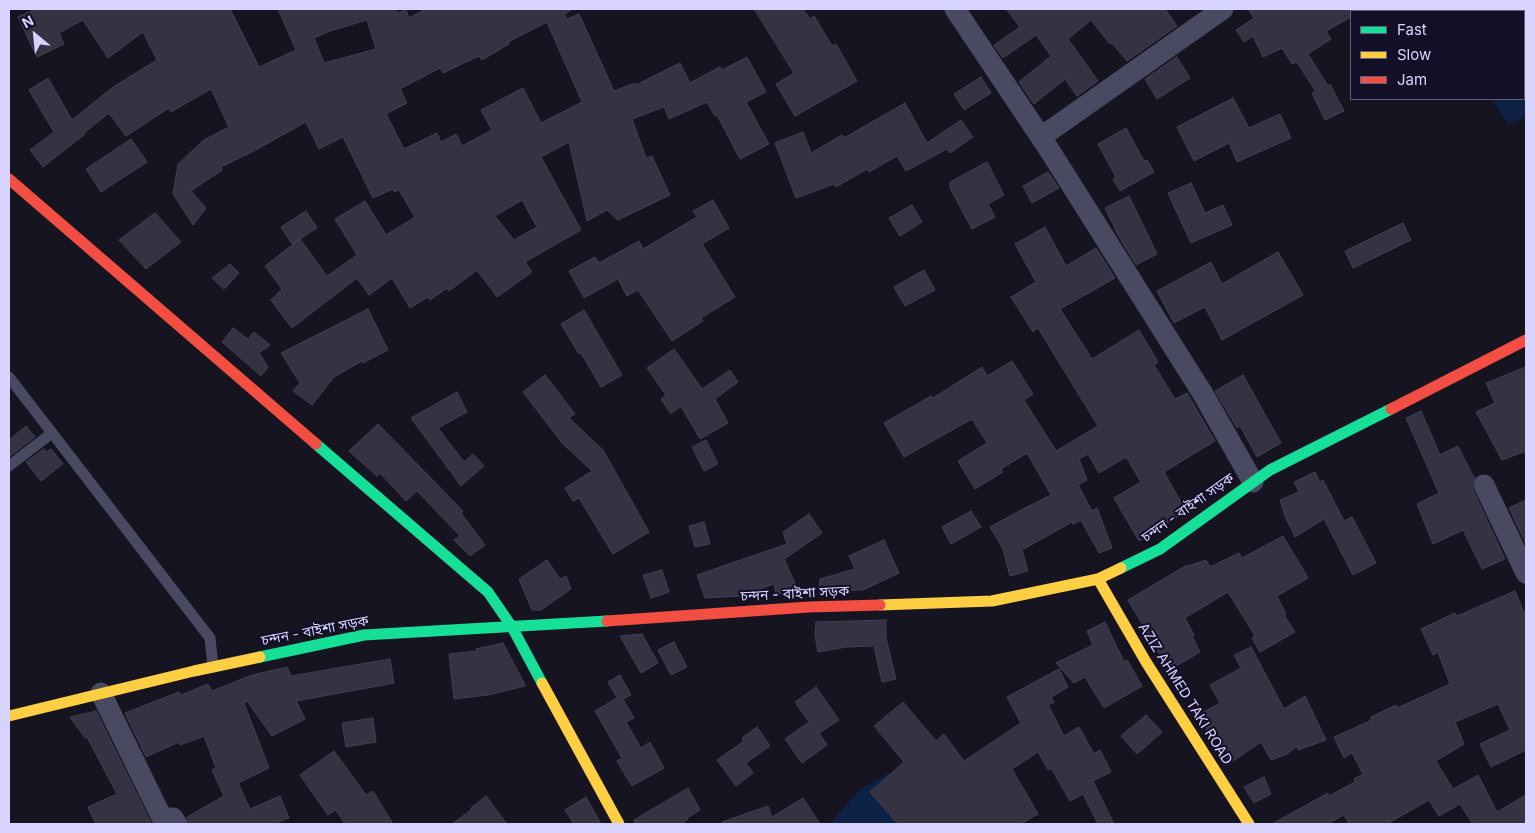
<!DOCTYPE html>
<html>
<head>
<meta charset="utf-8">
<style>
	body { margin:0 }
	#map { position:relative; width:1535px; height:833px; overflow:hidden; background:#161421; font-family:Inter,sans-serif }
	canvas { display:block }
	.frame { position:absolute; inset:0; border:10px solid #d9d4ff; pointer-events:none }
	.legend { position:absolute; left:1350px; top:10px; width:175px; height:90px; box-sizing:border-box; background:#130f26; border:1px solid #625e7d; margin:0; padding:6px 9px; list-style:none; font-size:15px; color:#d9d4ff }
	.legend li { display:flex; align-items:center; gap:10px; height:25px }
	.legend b { width:25px; border:1px solid #625e7d }
	.north { position:absolute; left:10px; top:10px; width:50px; height:50px; -webkit-text-stroke:4px #130f26; paint-order:stroke; rotate:332deg; font-size:14px; font-weight:700; line-height:20px; text-align:center; color:#d9d4ff }
	.north::after { content:''; display:block; margin:auto; width:18px; height:22px; background:#d9d4ff; clip-path:polygon(50% 0,100% 100%,50% 72%,0 100%) }
</style>
</head>
<body>
<div id="map">
<canvas width="1535" height="833"></canvas>
<div class="frame"></div>
<ul class="legend">
<li><b style="height:6px;background:#16e098"></b>Fast</li>
<li><b style="height:6px;background:#ffcf43"></b>Slow</li>
<li><b style="height:6px;background:#f24e42"></b>Jam</li>
</ul>
<div class="north">N</div>
</div>
<script>
const c = document.querySelector('canvas').getContext('2d');
c.lineJoin = 'round';
function paint(path, color) {
  c.fillStyle = color;
  c.fill(path, 'evenodd');
}
function toPath(rows) {
  const path = new Path2D();
  for (const r of rows) {
    path.moveTo(r[0], r[1]);
    for (let i = 2; i < r.length; i += 2) path.lineTo(r[i], r[i + 1]);
  }
  return path;
}
function trace(path, color, width, dash) {
  c.strokeStyle = color;
  c.lineWidth = width;
  c.lineCap = dash ? 'butt' : 'round';
  c.setLineDash(dash || []);
  c.stroke(path);
}
function label(font, color, halo, rows, align = 'center') {
  c.font = font + ' Inter,"Noto Sans Bengali",sans-serif';
  c.lineWidth = 4;
  c.setLineDash([]);
  c.textBaseline = 'middle';
  c.strokeStyle = halo;
  c.fillStyle = color;
  for (const [text, x, y, turn = 0] of rows) {
    c.save();
    c.translate(x, y);
    c.rotate((+turn || 0) * Math.PI / 180);
    c.textAlign = isNaN(turn) ? turn : align;
    if (halo) c.strokeText(text, 0, 0);
    c.fillText(text, 0, 0);
    c.restore();
  }
}
paint(toPath([
	[1410,9,1526,9,1526,117,1508,124,1492,99,1524,99,1524,11,1411,11],
	[889,773,899,788,928,824,830,824,860,789]
]), '#0d2144');
const building = toPath([
	[36,9,230,9,259,67,296,50,278,9,396,9,397,13,406,10,409,18,426,9,573,9,564,14,567,19,579,14,614,91,635,83,636,85,680,63,690,83,720,67,722,70,747,57,766,92,746,102,769,144,740,159,717,115,715,116,707,102,669,119,664,107,632,119,646,158,652,156,670,195,618,220,607,210,587,221,569,142,541,157,581,230,525,262,532,272,497,297,477,270,449,291,447,288,430,300,428,297,410,308,392,278,369,295,357,278,292,328,271,300,282,289,265,266,300,239,327,276,357,255,335,219,365,201,386,235,415,217,399,190,394,192,393,189,373,198,343,137,319,149,306,122,252,152,221,167,222,170,191,191,206,208,193,225,173,194,178,164,204,140,229,127,211,89,171,112,169,108,126,136,109,113,84,133,85,134,43,167,30,150,54,132,29,90,48,78,72,120,113,87,157,60,143,32,108,58,83,20,59,33,64,44,37,57,18,17,36,9],
	[367,20,376,49,324,63,314,38,330,31,367,20],
	[547,22,582,102,541,123,523,88,481,110,492,130,462,146,456,134,441,142,437,133,404,149,386,114,407,103,400,89,440,68,443,73,479,56,482,60,509,44,508,42,547,22],
	[522,200,537,227,514,240,495,216,522,200],
	[754,9,803,9,810,19,814,16,832,46,836,44,857,81,795,116,776,84,794,73,754,9],
	[1006,9,1165,9,1177,26,1127,61,1112,43,1110,44,1091,20,1068,39,1098,81,1077,96,1065,79,1034,104,1019,82,1051,56,1036,35,1003,58,994,45,1020,27,1006,9],
	[1248,9,1366,9,1362,11,1351,11,1351,17,1326,31,1331,39,1308,54,1328,86,1330,84,1344,111,1325,120,1312,93,1316,92,1297,62,1292,64,1282,48,1263,57,1253,36,1244,42,1236,30,1254,18,1248,9],
	[1177,57,1190,78,1157,99,1145,79,1177,57],
	[981,77,991,93,964,110,954,94,981,77],
	[1233,98,1249,128,1280,114,1291,138,1237,162,1229,143,1194,161,1177,127,1233,98],
	[905,103,927,143,961,120,973,137,950,153,947,149,906,171,897,156,869,172,867,169,836,187,834,184,796,198,775,143,803,132,811,153,842,135,844,138,905,103],
	[1126,128,1144,161,1147,160,1154,172,1120,191,1113,179,1116,177,1098,144,1126,128],
	[131,139,147,162,101,192,86,169,131,139],
	[987,162,1004,195,988,204,995,217,972,229,950,188,950,182,987,162],
	[1048,172,1059,188,1032,203,1023,186,1048,172],
	[1191,183,1205,213,1223,205,1232,225,1191,243,1168,193,1191,183],
	[1129,196,1157,254,1136,265,1118,235,1105,208,1129,196],
	[713,200,729,228,702,244,735,297,701,318,703,321,672,341,638,290,627,296,618,279,584,298,569,271,595,257,599,263,639,241,643,249,697,217,693,211,713,200],
	[912,205,922,222,900,236,889,218,912,205],
	[306,211,317,228,292,244,281,227,306,211],
	[155,213,181,242,146,269,119,240,155,213],
	[1403,223,1411,240,1353,268,1345,251,1403,223],
	[1045,227,1066,266,1096,248,1115,278,1060,309,1092,359,1139,330,1158,362,1154,365,1175,399,1187,393,1215,441,1164,472,1186,511,1139,541,1114,498,1141,482,1126,457,1099,473,1088,454,1079,459,1087,480,1078,485,1092,511,1097,508,1112,548,1099,553,1081,520,1073,524,1072,522,1022,550,1028,571,1010,576,1003,549,990,527,1025,508,1051,495,1027,453,1001,469,1003,472,975,489,958,461,987,443,972,419,904,457,884,423,931,396,933,398,982,367,987,376,1012,361,1033,394,1024,400,1056,451,1098,426,1038,328,1033,332,1011,297,1036,282,1015,244,1045,227],
	[1278,252,1303,295,1222,340,1205,307,1174,323,1157,291,1211,262,1222,284,1278,252],
	[230,264,239,273,224,289,212,278,230,264],
	[924,270,935,290,905,306,894,287,924,270],
	[368,309,388,350,363,363,362,361,334,377,312,405,293,391,300,383,281,353,368,309],
	[584,310,622,375,601,387,581,353,579,354,561,324,584,310],
	[233,328,248,339,254,332,270,345,259,353,268,367,261,376,222,342,233,328],
	[674,349,702,389,730,370,738,382,715,399,728,423,700,439,681,406,671,414,661,399,666,395,647,368,674,349],
	[1526,367,1526,451,1502,460,1476,412,1495,403,1486,383,1526,367],
	[545,375,575,414,569,418,603,450,649,532,613,554,579,498,573,501,565,488,592,471,562,443,523,392,545,375],
	[1243,375,1281,443,1257,457,1240,426,1237,428,1215,391,1243,375],
	[457,392,467,412,438,428,464,462,473,454,484,466,461,486,411,418,457,392],
	[1421,411,1440,455,1458,446,1473,476,1475,477,1472,484,1473,490,1505,559,1482,569,1463,530,1433,544,1417,504,1439,493,1406,418,1421,411],
	[378,424,463,511,461,513,485,545,470,556,454,540,460,536,417,491,406,501,380,473,377,476,349,451,378,424],
	[26,426,35,437,9,457,9,440,26,426],
	[706,440,718,464,704,471,692,447,706,440],
	[44,449,46,452,51,449,63,464,41,481,26,462,44,449],
	[1315,472,1320,482,1323,480,1344,521,1352,517,1376,563,1353,575,1324,519,1295,537,1285,516,1280,500,1299,492,1294,482,1315,472],
	[1526,500,1526,544,1509,508,1526,500],
	[971,511,981,527,951,544,942,527,971,511],
	[809,514,822,533,784,559,799,592,776,594,774,584,740,596,705,598,697,575,787,544,783,532,809,514],
	[704,522,710,544,695,547,689,526,704,522],
	[1283,536,1308,578,1277,596,1286,614,1284,615,1295,632,1260,652,1252,638,1255,636,1228,592,1185,618,1194,635,1192,636,1200,652,1169,670,1128,600,1187,565,1188,566,1206,560,1210,567,1239,553,1242,558,1283,536],
	[884,540,899,573,863,590,819,591,820,579,855,569,849,556,884,540],
	[547,560,560,579,566,576,571,589,541,610,532,610,519,579,547,560],
	[662,570,669,592,651,598,643,575,662,570],
	[1515,591,1526,617,1526,750,1491,767,1480,744,1510,730,1498,704,1455,722,1464,744,1436,761,1453,789,1478,775,1497,812,1526,795,1526,824,1473,824,1460,804,1439,816,1429,800,1387,824,1349,824,1344,815,1327,824,1272,824,1328,793,1329,796,1353,783,1355,782,1354,779,1363,774,1352,753,1344,758,1334,737,1372,720,1371,717,1396,705,1397,708,1450,684,1438,652,1433,655,1421,629,1455,613,1457,616,1515,591],
	[886,620,886,638,896,679,882,682,874,646,846,647,818,652,815,635,816,622,886,620],
	[1105,622,1124,662,1127,660,1142,686,1104,708,1085,677,1074,683,1056,663,1093,645,1087,631,1105,622],
	[642,634,658,663,641,673,620,636,642,634],
	[674,642,687,667,671,675,658,650,674,642],
	[503,643,523,681,525,686,488,695,454,699,449,654,477,651,476,649,503,643],
	[1251,647,1284,709,1305,696,1326,740,1298,750,1297,746,1287,754,1271,760,1261,742,1230,763,1212,729,1208,731,1198,715,1220,703,1210,685,1241,668,1234,655,1251,647],
	[390,659,394,683,296,701,305,719,272,736,247,701,244,703,269,768,238,783,250,809,280,796,289,818,273,824,189,824,187,817,224,796,212,770,216,768,204,736,180,745,179,742,146,757,125,713,179,692,181,695,208,684,212,691,252,675,287,667,291,676,390,659],
	[1059,669,1068,687,1051,697,1054,702,1048,705,1064,736,1079,727,1094,754,1100,750,1111,772,1093,781,1114,824,1098,824,1083,794,1070,801,1051,768,1048,770,1038,752,1012,769,1038,814,1021,824,898,824,870,792,904,762,874,726,903,702,936,741,944,734,964,761,1021,723,1007,697,1059,669],
	[620,675,631,695,623,699,634,718,626,722,641,748,650,742,664,768,632,786,617,761,622,758,595,711,617,698,608,682,620,675],
	[816,687,839,720,819,733,827,745,802,763,785,739,809,722,795,702,816,687],
	[96,711,151,823,151,824,96,824,88,807,117,794,87,737,85,738,70,717,96,711],
	[1146,715,1162,732,1137,754,1121,736,1146,715],
	[373,718,376,742,346,747,342,723,373,718],
	[757,727,770,746,746,763,753,773,736,786,717,760,744,741,742,738,757,727],
	[334,751,366,795,373,791,393,824,345,824,336,810,328,815,300,775,334,751],
	[1264,777,1271,794,1254,803,1244,787,1264,777],
	[688,788,700,810,687,818,688,819,681,824,635,824,634,820,688,788],
	[486,796,507,824,452,824,472,809,471,808,486,796],
	[586,797,601,824,574,824,565,810,586,797],
	[803,798,820,824,723,824,722,822,768,806,772,817,803,798]
]);
paint(building, '#343243');
trace(building, '#433f54', 1);
trace(toPath([
	[9,377,210,638,213,667],
	[9,466,52,433]
]), '#4a4962', 11);
trace(toPath([
	[955,9,1050,151,1203,394,1253,482],
	[1041,137,1223,9],
	[1484,485,1526,573],
	[101,693,162,818,173,818,177,824]
]), '#4a4962', 21);
trace(toPath([
	[316,444,488,592,512,627,542,683],
	[1121,568,1160,549,1270,470,1391,409],
	[260,657,364,635,607,621]
]), '#16e098', 11);
trace(toPath([
	[1098,579,1146,662,1249,824],
	[880,605,992,601,1098,579,1121,568],
	[542,683,619,824],
	[9,716,194,671,260,657]
]), '#ffcf43', 11);
trace(toPath([
	[9,179,316,444],
	[1391,409,1526,340],
	[607,621,809,607,880,605]
]), '#f24e42', 11);
label('14px', '#d9d4ff', '#130f26', [
	["চন্দন - বাইশা সড়ক",1188,508,-35],
	["চন্দন - বাইশা সড়ক",795,594,-3],
	["চন্দন - বাইশা সড়ক",315,631,-11],
	["AZIZ AHMED TAKI ROAD",1185,694,58]
]);
</script>
</body>
</html>
